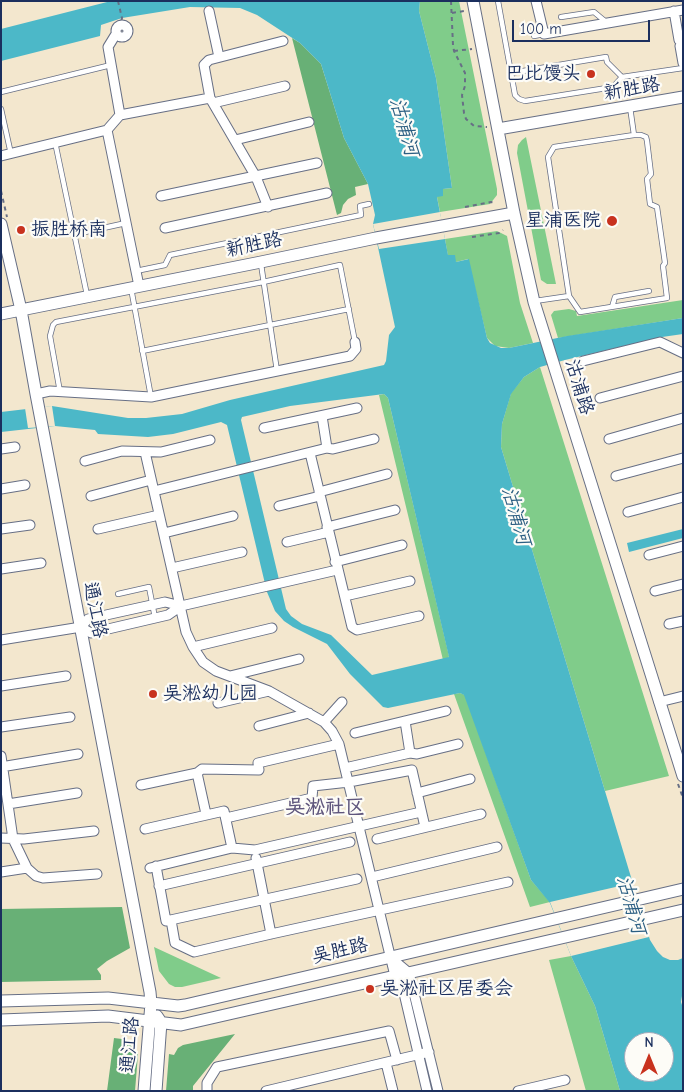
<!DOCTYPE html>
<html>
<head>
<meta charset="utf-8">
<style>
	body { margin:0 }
	#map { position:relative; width:684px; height:1092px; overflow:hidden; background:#f3e7ce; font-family:"Comic Neue",sans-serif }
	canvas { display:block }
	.frame { position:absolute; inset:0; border:2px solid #1b2f5e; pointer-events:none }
	.north { position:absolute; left:624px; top:1032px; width:50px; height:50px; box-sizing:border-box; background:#fdfcf7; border:1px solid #a3aaba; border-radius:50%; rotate:0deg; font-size:14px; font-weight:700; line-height:20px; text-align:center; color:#1b2f5e }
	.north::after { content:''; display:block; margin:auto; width:18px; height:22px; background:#c8321e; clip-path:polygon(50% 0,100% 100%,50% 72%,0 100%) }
	.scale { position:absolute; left:512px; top:20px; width:138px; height:22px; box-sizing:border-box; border:2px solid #1b2f5e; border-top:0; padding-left:6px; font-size:15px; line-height:18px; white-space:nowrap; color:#1b2f5e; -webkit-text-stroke:4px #fdfcf7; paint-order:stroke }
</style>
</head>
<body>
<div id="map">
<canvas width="684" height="1092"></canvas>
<div class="frame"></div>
<div class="north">N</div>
<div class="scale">100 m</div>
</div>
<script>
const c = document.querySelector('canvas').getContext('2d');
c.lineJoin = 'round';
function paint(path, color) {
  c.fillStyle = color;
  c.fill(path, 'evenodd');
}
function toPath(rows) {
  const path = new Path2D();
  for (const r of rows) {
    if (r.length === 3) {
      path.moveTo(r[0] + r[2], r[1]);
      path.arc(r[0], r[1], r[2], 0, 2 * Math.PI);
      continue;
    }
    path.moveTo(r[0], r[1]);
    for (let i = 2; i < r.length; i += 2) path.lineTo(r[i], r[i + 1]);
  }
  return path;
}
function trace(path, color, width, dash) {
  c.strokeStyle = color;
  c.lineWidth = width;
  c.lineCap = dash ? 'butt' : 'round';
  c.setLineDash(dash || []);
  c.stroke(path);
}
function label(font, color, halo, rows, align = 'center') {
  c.font = font + ' "Comic Neue","LXGW WenKai TC",sans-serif';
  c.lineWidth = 4.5;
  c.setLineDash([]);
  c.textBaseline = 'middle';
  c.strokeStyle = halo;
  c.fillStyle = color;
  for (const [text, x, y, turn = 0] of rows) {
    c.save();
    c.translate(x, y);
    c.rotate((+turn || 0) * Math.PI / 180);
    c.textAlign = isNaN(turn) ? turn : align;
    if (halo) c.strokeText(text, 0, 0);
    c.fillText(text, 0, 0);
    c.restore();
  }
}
paint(toPath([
	[420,1,459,1,497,189,497,195,490,204,440,212,437,197,443,189,452,188,436,78,419,11],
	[526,137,556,284,547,284,541,280,517,153,518,145,522,140],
	[497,231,507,236,520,303,533,343,509,348,495,346,487,338,468,259,456,262,448,256,445,239],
	[683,300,683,318,558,338,551,315,554,311,569,309,576,311,577,316],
	[540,367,669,776,605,791,501,447,502,424,511,393,524,377],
	[384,394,388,398,449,656,448,659,443,660,379,395],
	[460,693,465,695,531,880,550,902,530,907,454,694],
	[154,947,221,978,182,987,175,987,169,984,159,971],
	[571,956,595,1006,620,1091,586,1091,549,960]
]), '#80cc8a');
paint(toPath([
	[292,38,300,43,321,64,344,138,368,184,355,187,356,195,348,199,343,205,341,213,337,215],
	[122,907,130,948,107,961,97,969,101,975,101,980,1,982,1,909],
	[235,1034,193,1086,193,1091,166,1091,169,1054,174,1055,178,1048,183,1045],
	[114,1038,122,1039,129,1043,133,1048,134,1054,138,1054,135,1091,107,1091]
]), '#68b076');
paint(toPath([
	[111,1,420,1,419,11,436,78,452,188,443,189,443,196,437,197,448,255,455,255,456,262,469,259,487,338,490,343,501,348,509,348,567,336,683,318,683,334,662,337,565,360,540,367,524,377,511,394,502,424,501,447,650,940,657,951,663,957,670,960,678,960,683,958,683,990,681,1002,683,1008,683,1091,620,1091,595,1006,571,956,550,903,531,880,464,695,460,693,388,708,383,707,350,674,327,644,293,627,284,621,275,611,267,592,227,425,221,422,173,434,148,437,98,434,95,430,55,426,1,432,1,412,52,406,128,418,146,418,182,414,230,400,384,365,386,361,389,335,395,327,373,224,375,215,368,184,344,138,321,64,300,43,257,15,240,8,190,7,122,18,101,25,100,36,1,61,1,29],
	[384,394,388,398,449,657,372,675,331,635,302,624,291,616,286,609,241,420,242,417,290,406],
	[634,1042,664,1042,664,1072,634,1072],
	[683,529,683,538,629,552,627,543]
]), '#4cb8c8');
paint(toPath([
	[440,212,445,239,379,249,373,224],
	[52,406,55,426,28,428,25,408],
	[633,883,649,937,571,956,550,902]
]), '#f3e7ce');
const lane = toPath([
	[498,1,515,95,519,99,525,101,613,87,622,77,683,68],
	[561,17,594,12,606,22],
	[534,36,544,34],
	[511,73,606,57,607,62,622,77],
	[1,92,111,65],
	[630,107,634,135],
	[1,109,11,154],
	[634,135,641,135,646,137,647,141,651,174,647,179,650,204,657,207,665,263,663,266,667,298,580,312,569,296,548,157,554,147,634,135],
	[55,142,87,295],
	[76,234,126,223],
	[261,264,277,371],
	[136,271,165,265,170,255,361,215,360,206,369,204],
	[131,288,151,397],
	[535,301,569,296],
	[612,307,615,297,649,291],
	[142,351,349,309],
	[60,392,50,336,53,325,56,322,263,282,340,265,355,342],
	[118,594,149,587,155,618]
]);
const street = toPath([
	[536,1,544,34,683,10],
	[209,11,219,57],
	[674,11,679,40],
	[122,31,6],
	[680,46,683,63],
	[213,103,285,86],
	[120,115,210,98],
	[107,130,139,286],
	[235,140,309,122],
	[1,156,107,130,120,115,108,47,116,34],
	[161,196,317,163],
	[268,207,256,177,210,98,204,65,209,60,283,41],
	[165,228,327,193],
	[583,361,660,342,683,353],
	[36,394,50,391,151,397,350,356,356,349,355,342],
	[600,398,683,376],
	[322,416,327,448],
	[264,428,357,408],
	[609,439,683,418],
	[1,449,15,447],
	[145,452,186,632,193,647,203,662,216,671,269,691,324,722,332,731,339,744,395,976,403,989,427,1091],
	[310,453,352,627,357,630,419,616],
	[85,461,122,451,161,452,210,440],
	[616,476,683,458],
	[1,489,25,485],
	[154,491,327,448,333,449,374,439],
	[319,492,387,474],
	[91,496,151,480],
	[279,506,320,496],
	[628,512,683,497],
	[327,527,395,510],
	[1,529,30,525],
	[98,529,159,515],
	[164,533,233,516],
	[287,542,329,532],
	[649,555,683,546],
	[335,562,402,545],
	[172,568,242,552],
	[1,569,41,563],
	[655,591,683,584],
	[345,596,410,581],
	[669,624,683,621],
	[81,627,88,619,165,602,181,606],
	[1,640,81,627,91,633,168,615,181,606,337,570],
	[193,647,272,628],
	[230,676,299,659],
	[1,686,66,676],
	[659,702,683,696],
	[218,703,269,691],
	[405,721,410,753],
	[324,722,342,702],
	[259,726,309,713],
	[1,727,70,717],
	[355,733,446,711],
	[1,756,13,839,27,868,36,876,43,878,97,874],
	[1,767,78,754],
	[345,768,410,753,417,754,458,744],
	[197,773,206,814],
	[141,785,197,773,202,769,259,770,258,763,339,744],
	[417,793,470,779],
	[8,804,77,793],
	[226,818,312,798,313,786,349,782,412,770,425,827],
	[145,829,224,811,232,848],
	[1,838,24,839,94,831],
	[377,839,481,814],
	[256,858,271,934],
	[156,866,166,921,357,879],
	[150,868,232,848,255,850,421,812],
	[1,872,27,868],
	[372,877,497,847],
	[159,886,350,842],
	[171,920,175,943,194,952,271,934,508,882],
	[391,958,409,973,438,1091],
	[386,1063,393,1091],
	[207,1091,207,1083,217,1067,389,1031,397,1060],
	[266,1091,429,1052],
	[518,1091,565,1080]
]);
const secondary = toPath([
	[473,1,514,213,534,302,683,776],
	[498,129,683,97],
	[1,224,21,310,36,394,150,992,151,1003,144,1091],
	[1,314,261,262,376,238,514,213],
	[1,1001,108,998,178,1006,185,1005,683,889],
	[1,1020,108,1016,181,1025,683,910],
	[156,1091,161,1022,157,1016]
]);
trace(lane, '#676f85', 6);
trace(street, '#676f85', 11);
trace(secondary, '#676f85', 13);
trace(toPath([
	[118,1,122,18,120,26],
	[451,1,453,45,454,51,465,73,465,86,462,95,464,113,466,119,474,126,487,127],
	[452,13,464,11],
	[454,51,472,49],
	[1,191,7,217],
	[465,207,491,202,495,203],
	[472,237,499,233,503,230],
	[678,784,683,798]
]), '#676f85', 2, [4, 4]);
trace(lane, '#fff', 4.5);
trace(street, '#fff', 9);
trace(secondary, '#fff', 11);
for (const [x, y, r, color] of [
	[591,74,5,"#c8321e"],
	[612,221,6,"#c8321e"],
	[21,230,5,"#c8321e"],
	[153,694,5,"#c8321e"],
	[370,989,5,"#c8321e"]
]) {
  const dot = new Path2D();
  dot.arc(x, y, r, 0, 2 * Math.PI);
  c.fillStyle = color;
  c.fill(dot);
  trace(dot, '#fdfcf7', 2);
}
label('19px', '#1b2f5e', '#fdfcf7', [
	["巴比馒头",581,74,"right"],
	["星浦医院",601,221,"right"],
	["振胜桥南",31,230],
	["吴淞幼儿园",163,694],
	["吴淞社区居委会",380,989]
], 'left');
label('19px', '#1b2f5e', '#fdfcf7', [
	["新胜路",632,89,-10],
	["新胜路",254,245,-12],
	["沽浦路",579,387,73],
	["通江路",95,610,79],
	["吴胜路",340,951,-13],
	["通江路",130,1045,-85]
]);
label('italic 20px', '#2c5f83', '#fdfcf7', [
	["沽浦河",404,127,74],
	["沽浦河",516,516,74],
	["沽浦河",631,905,74]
]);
label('bold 20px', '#5f567d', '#fdfcf7', [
	["吴淞社区",325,807]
]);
</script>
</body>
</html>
